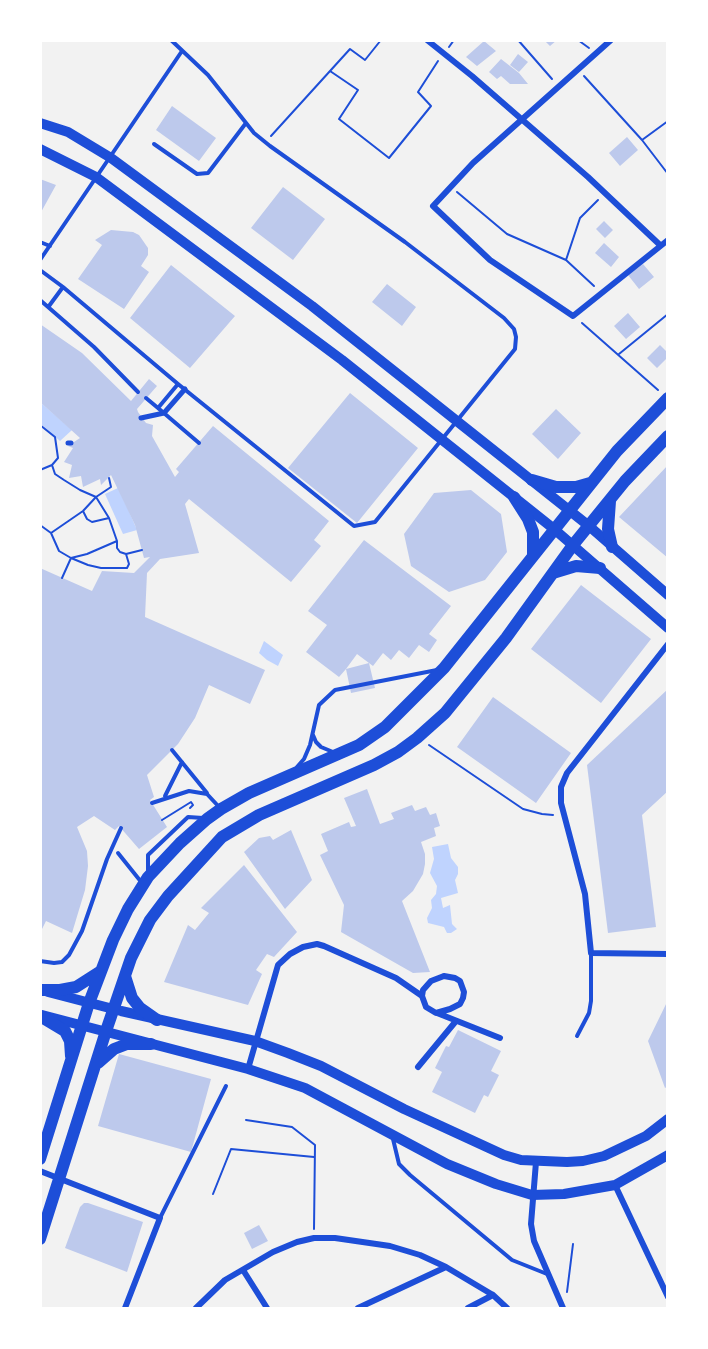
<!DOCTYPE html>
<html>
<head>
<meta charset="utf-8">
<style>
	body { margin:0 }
	#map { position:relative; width:708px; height:1349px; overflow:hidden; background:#f2f2f2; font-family:Mulish,sans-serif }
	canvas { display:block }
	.frame { position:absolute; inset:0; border:42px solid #fff; pointer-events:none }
</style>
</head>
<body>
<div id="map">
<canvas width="708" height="1349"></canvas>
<div class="frame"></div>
</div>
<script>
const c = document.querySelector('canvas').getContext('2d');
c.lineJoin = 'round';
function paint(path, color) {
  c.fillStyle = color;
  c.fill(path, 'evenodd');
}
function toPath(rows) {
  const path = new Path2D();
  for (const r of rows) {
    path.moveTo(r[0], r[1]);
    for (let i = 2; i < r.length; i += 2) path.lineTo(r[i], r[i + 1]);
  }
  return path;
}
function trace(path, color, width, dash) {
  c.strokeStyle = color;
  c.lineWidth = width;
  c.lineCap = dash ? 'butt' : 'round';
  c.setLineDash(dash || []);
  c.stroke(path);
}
paint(toPath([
	[40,402,72,430,60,441,41,424],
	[118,488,128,509,137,530,123,534,105,494],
	[264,641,283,655,278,666,267,660,259,653],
	[448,844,451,858,458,867,458,874,455,880,458,893,441,898,443,908,450,905,452,924,457,929,451,933,447,933,444,927,428,923,427,918,432,908,431,900,436,894,437,886,430,873,434,859,432,847]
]), '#bfd3fe');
paint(toPath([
	[544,40,557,40,550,46],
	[484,41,496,51,477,66,466,57],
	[518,54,528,62,519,72,510,65],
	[501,59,519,73,528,84,510,84,501,76,497,79,489,72],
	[172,106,216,138,199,161,156,130],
	[627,137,638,150,620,166,609,153],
	[40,179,56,185,40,214],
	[283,187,325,219,293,260,251,228],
	[604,221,613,230,605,238,596,229],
	[111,230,133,232,139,235,148,248,148,255,141,266,149,272,124,309,78,279,102,245,95,240],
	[604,243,619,257,611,267,595,253],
	[643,264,654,277,639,289,628,275],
	[171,265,235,316,190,368,130,318],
	[387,284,416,307,402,326,372,302],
	[628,313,640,327,626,339,614,326],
	[40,324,82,353,131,401,149,379,157,386,137,409,138,412,146,423,153,425,152,436,175,477,179,472,176,469,213,426,329,521,314,540,321,546,291,582,189,499,185,504,199,553,160,559,147,573,145,617,265,670,250,704,209,685,195,718,178,744,147,775,154,797,150,800,167,827,139,849,119,826,115,830,94,816,77,827,87,851,88,866,85,890,72,933,46,921,40,933,40,568,92,591,102,571,134,573,150,557,144,558,135,525,111,475,101,485,100,479,83,487,81,476,69,478,72,465,64,462,73,448,68,446,80,438,40,402],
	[660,345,668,353,668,357,657,368,647,358],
	[350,393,418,448,357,523,288,468],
	[556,409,581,433,558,459,532,434],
	[668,465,668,558,619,517],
	[471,490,501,514,507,552,485,580,449,592,411,566,404,534,434,493],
	[364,540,451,606,429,634,437,640,429,652,419,645,409,658,399,650,391,660,383,653,373,666,369,663,375,688,351,693,346,669,339,677,306,652,327,625,308,611],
	[357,654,369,663,346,669],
	[581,585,651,639,601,703,531,649],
	[668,689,668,791,642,815,656,927,608,933,587,765],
	[493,697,571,753,536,803,457,747],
	[367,789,380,824,394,819,391,813,412,805,415,811,426,807,430,815,436,813,440,826,434,828,436,836,421,842,425,854,425,864,423,874,413,891,402,901,430,972,413,973,341,932,344,905,320,855,328,851,321,834,349,822,351,827,356,826,344,798],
	[291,830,312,880,285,909,244,852,259,838,270,836,273,840],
	[244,865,297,932,274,957,267,954,256,970,262,974,248,1005,164,982,188,925,195,930,209,913,201,908],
	[668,1000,668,1086,665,1088,648,1041],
	[458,1030,501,1051,491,1071,499,1075,488,1097,484,1095,475,1113,432,1092,442,1072,435,1068,446,1046,449,1047],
	[119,1054,211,1079,191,1152,98,1126],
	[84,1203,88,1203,143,1222,127,1272,65,1248,80,1207],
	[259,1225,268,1241,252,1249,244,1233]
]), '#bdc9ec');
trace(toPath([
	[518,40,552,79],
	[578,40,589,48],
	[449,47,454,40],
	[330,71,358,90,339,119,389,158,431,106,418,92,438,61],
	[584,76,642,140,668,174],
	[271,136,350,49,365,60,381,40],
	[642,140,668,121],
	[457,192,507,234,566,260,594,286],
	[566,260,580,218,598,200],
	[582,323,658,390],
	[619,354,668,314],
	[40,425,55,437,58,458,52,465,40,470],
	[83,511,87,519,92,522,109,518],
	[40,525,51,533,59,551,71,558,88,565,101,568,127,568,129,564,126,554,120,552,117,548,117,541,109,518,96,497,80,490,64,480,55,474,52,465],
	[51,533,83,511,96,497,111,487,109,478],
	[126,554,142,550],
	[62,578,71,558,87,554,117,541],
	[429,745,523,809,542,814,553,815],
	[162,820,191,802,193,805,190,808],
	[246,1120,292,1127,315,1145,314,1229],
	[213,1194,231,1149,314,1157],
	[567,1292,573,1244]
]), '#1d4ed8', 2);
trace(toPath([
	[154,144,197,174,208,173,246,123],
	[40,242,50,246],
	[40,260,182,51],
	[40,270,63,287,178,384,354,526,375,522,515,349,516,337,514,329,504,318,405,242,270,146,254,133,208,75,171,40],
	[40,300,94,347,138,392],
	[49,306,63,287],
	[146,398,158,408,178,384],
	[158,408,199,443],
	[313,735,316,742,321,747,333,752],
	[172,750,207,793],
	[297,767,304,759,310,745,319,705,335,690,437,670],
	[165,796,182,762],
	[152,803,189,791,207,794,220,808],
	[118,853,142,883],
	[148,871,148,855,188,817,203,818],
	[40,961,54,963,62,962,69,955,82,931,107,859,121,828],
	[577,1036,589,1013,591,1001,591,953],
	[393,1139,399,1164,410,1175,512,1260,547,1274],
	[160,1218,226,1086]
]), '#1d4ed8', 4);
trace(toPath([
	[141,418,164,413,185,389],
	[68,443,71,443]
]), '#1d4ed8', 5);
trace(toPath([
	[427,40,472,76,588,177,660,245],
	[611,40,473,163,433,206,490,260,573,316,668,240],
	[668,644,567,773,561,787,561,803,585,894,591,953,668,954],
	[444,976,455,978,460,981,464,992,463,998,460,1004,450,1009,436,1013,426,1007,422,996,423,990,431,981,444,976],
	[437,1013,500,1038],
	[418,1067,456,1021],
	[248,1069,278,965,290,954,303,947,317,944,324,946,396,978,422,996],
	[536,1162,531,1224,534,1241,563,1308],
	[40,1171,160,1218,125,1308],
	[615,1185,668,1297],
	[243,1270,267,1308],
	[196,1308,225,1280,273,1252,297,1242,314,1238,335,1238,390,1246,420,1255,446,1267,493,1295,507,1308],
	[358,1308,446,1267],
	[468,1308,493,1295]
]), '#1d4ed8', 6);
trace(toPath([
	[40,123,68,132,111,158,312,306,589,526,668,595],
	[40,149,96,177,342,360,554,529,668,628],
	[48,992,121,1011,255,1041,288,1053,321,1066,404,1109,504,1155,521,1160,567,1162,583,1161,604,1156,646,1136,668,1119],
	[42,1015,248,1069,305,1088,447,1164,496,1184,532,1195,564,1194,615,1185,668,1155]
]), '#1d4ed8', 10);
trace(toPath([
	[532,480,556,487,576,487,590,483],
	[514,497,528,519,533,532,533,556],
	[610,501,608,529,612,547],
	[553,573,576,566,600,568],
	[125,976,132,998,140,1008,157,1020],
	[40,990,60,990,76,987,101,971],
	[40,1016,65,1031,70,1041,71,1056],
	[98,1063,114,1049,127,1044,151,1044],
	[40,1159,89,1003,113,940,128,909,148,877,180,843,207,819,221,809,249,793,359,745,385,727,444,668,617,451,668,398],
	[40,1239,106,1031,131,958,150,920,168,896,222,837,259,815,374,765,398,752,417,738,445,713,506,638,573,545,625,481,668,436]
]), '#1d4ed8', 12);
</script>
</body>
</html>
